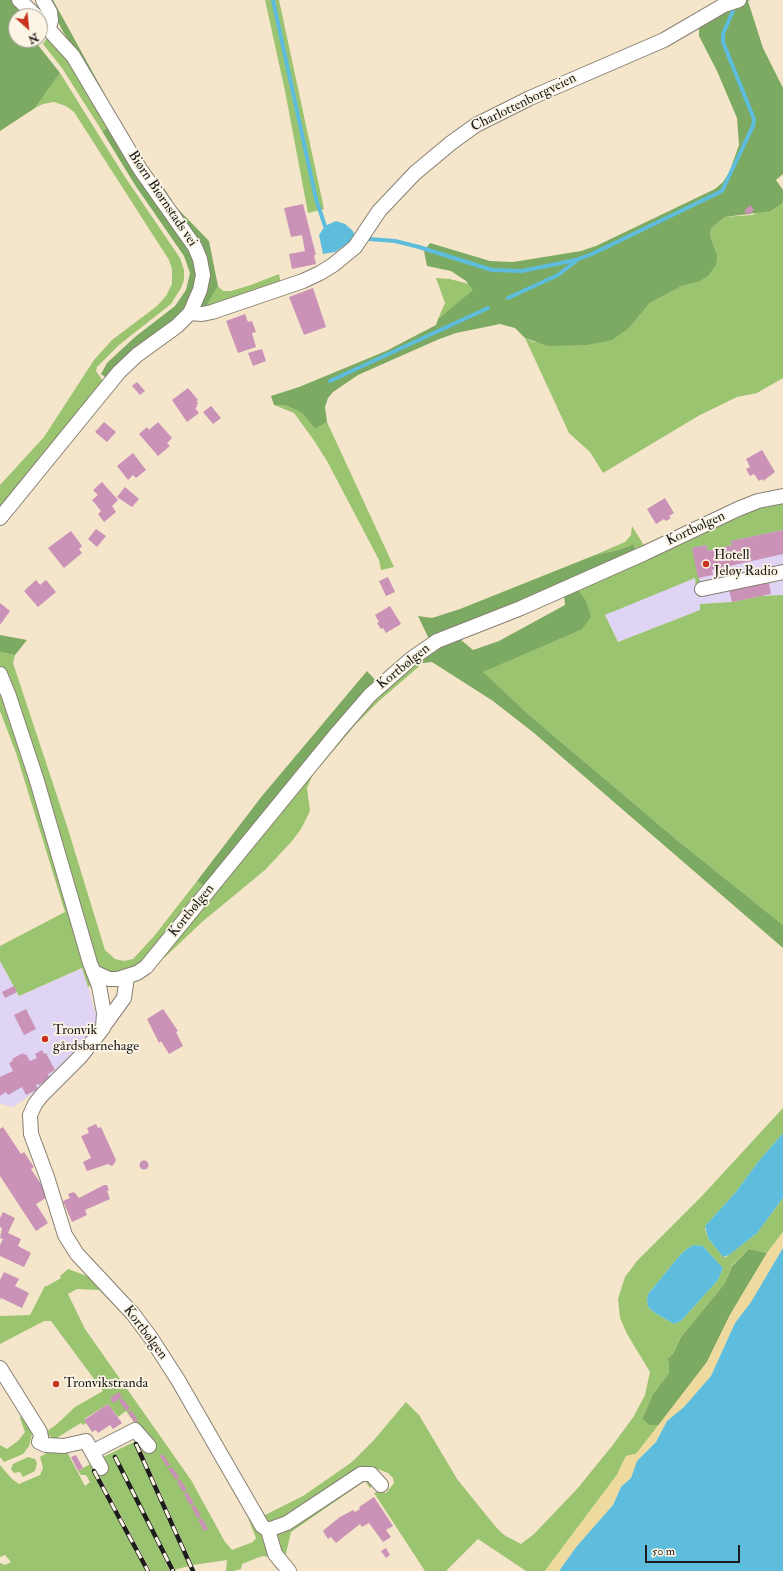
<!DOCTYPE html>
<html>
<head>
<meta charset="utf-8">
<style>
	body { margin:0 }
	#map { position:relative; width:783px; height:1571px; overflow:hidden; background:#f5e5ca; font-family:"IM FELL Double Pica",serif }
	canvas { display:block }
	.north { position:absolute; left:8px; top:8px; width:40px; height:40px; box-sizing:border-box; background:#fcf5e5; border:1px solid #a29e95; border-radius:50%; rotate:153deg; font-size:11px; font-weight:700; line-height:16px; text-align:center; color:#1c1c1c }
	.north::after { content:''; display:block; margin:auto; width:14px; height:18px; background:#c8321e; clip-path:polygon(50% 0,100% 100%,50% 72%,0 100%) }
	.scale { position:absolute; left:645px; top:1545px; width:95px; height:18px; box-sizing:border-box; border:2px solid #1c1c1c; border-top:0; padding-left:5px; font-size:12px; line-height:14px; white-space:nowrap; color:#1c1c1c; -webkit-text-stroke:3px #fcf5e5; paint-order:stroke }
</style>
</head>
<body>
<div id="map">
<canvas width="783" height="1571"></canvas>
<div class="north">N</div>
<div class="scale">50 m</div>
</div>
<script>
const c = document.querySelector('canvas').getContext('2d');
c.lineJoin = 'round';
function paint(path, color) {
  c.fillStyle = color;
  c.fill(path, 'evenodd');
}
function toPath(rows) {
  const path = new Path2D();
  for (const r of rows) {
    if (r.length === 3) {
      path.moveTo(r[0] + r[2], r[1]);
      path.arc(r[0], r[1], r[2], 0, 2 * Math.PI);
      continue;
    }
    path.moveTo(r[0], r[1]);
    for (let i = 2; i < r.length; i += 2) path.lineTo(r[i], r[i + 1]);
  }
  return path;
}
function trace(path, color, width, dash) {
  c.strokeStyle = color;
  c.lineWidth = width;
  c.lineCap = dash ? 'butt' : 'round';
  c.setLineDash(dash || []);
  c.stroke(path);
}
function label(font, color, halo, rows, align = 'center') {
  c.font = font + ' "IM FELL Double Pica",serif';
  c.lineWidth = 3.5;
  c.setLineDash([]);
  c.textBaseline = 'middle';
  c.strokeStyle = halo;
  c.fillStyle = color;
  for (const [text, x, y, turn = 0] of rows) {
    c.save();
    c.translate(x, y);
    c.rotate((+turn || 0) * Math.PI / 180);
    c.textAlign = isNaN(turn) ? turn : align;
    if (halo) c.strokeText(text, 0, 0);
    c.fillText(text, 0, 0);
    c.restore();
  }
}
paint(toPath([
	[783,500,783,595,761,596,732,602,700,604,700,610,618,642,605,615,599,577],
	[0,961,19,996,83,968,99,1026,95,1033,38,1090,13,1107,0,1104]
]), '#e0d4f4');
paint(toPath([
	[265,0,279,0,324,209,308,213,285,91],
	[48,36,62,49,110,127,102,131,62,68,43,44],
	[60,73,125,177,180,258,184,270,184,280,181,288,171,304,119,345,97,367,96,371,105,384,0,512,0,485,44,437,94,360,112,340,157,306,166,296,172,284,172,269,169,260,74,112,66,106,54,102,43,104,35,108],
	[783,201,783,378,757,393,737,397,700,415,603,473,590,452,569,433,525,338,534,342,629,328,650,303,682,286,698,282,717,255,710,235,711,229,716,224,725,217,752,215,761,211,771,211,782,204],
	[279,274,281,285,204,310,218,286,223,291,231,291,251,285],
	[436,278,450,279,469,284,474,290,438,319,445,303],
	[274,405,285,405,302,413,315,429,327,422,394,567,381,570,379,560,327,461,313,439,294,413],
	[783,500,783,530,731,541,732,545,708,551,706,545,692,548,700,581,699,587,696,589,695,578,605,615,618,642,700,610,700,604,732,602,761,596,783,595,783,925,677,840,528,714,482,672,581,630,576,587,747,507],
	[632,526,645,547,636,554,634,544,618,550,595,555,625,542,631,535],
	[0,652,15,655,13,663,67,826,105,950,115,959,124,961,133,959,155,935,197,881,205,887,147,962,113,975,97,967,0,665],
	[420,657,423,663,379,701,356,724,312,776,307,788,310,811,301,829,292,841,265,870,202,922,164,958,161,955,360,712],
	[0,683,94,983,88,987,82,968,19,996,0,961,0,946,65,912,16,753,0,711],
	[783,1108,783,1133,758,1162,735,1193,705,1226,705,1229,708,1238,723,1257,726,1257,757,1233,783,1198,783,1232,767,1253,749,1249,732,1265,725,1283,681,1337,673,1354,668,1358,669,1373,653,1394,642,1419,649,1425,659,1425,636,1454,626,1456,617,1475,545,1571,526,1571,478,1539,446,1571,425,1571,374,1493,379,1491,386,1493,394,1483,393,1478,388,1473,375,1468,362,1470,348,1477,290,1518,279,1523,267,1524,262,1520,192,1397,154,1337,128,1305,74,1247,77,1244,130,1302,152,1332,202,1411,252,1497,265,1515,303,1496,352,1462,374,1440,406,1402,419,1415,457,1479,495,1526,504,1535,521,1544,534,1534,577,1489,612,1446,634,1416,645,1395,650,1372,627,1334,620,1318,618,1299,625,1277,637,1261,702,1196],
	[694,1245,703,1246,723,1268,718,1280,681,1321,674,1324,655,1313,648,1307,647,1300,648,1294,680,1255,688,1248],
	[68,1269,95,1279,130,1316,150,1343,169,1372,226,1468,258,1525,273,1558,263,1556,257,1558,242,1564,241,1569,234,1571,226,1571,227,1560,193,1565,142,1451,151,1445,126,1411,118,1417,108,1404,84,1419,86,1423,83,1425,81,1423,58,1437,62,1443,60,1444,47,1434,46,1432,57,1424,75,1407,103,1391,51,1321,44,1321,0,1344,0,1316,30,1315,45,1286,47,1286,61,1278,60,1276],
	[77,1289,99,1290,129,1320,144,1341,173,1383,243,1505,256,1538,253,1542,232,1550,225,1542,191,1480,85,1329,68,1294],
	[22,1412,33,1430,29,1446,23,1454,4,1462,0,1457,0,1445,7,1449,19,1440,25,1432,20,1418],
	[136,1441,135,1444,189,1566,174,1570,116,1455,114,1457,170,1571,151,1571,98,1473,101,1458],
	[51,1450,66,1450,85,1486,90,1482,86,1475,81,1475,78,1471,92,1463,96,1469,93,1472,147,1571,0,1571,0,1563,5,1565,11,1562,5,1555,0,1557,0,1465,12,1479,19,1484,40,1475,43,1468,40,1457],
	[28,1457,35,1459,37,1463,35,1471,23,1477,20,1472,14,1473,11,1469,13,1464],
	[365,1477,373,1485,370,1488,365,1481,291,1532,284,1562,272,1535]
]), '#9bc470');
paint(toPath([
	[0,0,12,0,28,16,16,16,16,40,34,40,60,73,35,108,0,131],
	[47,0,53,0,114,111,110,113,61,28],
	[728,0,750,0,748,1,763,48,783,88,783,174,776,180,783,190,783,201,782,204,771,211,725,217,716,224,711,229,710,235,717,255,716,265,708,276,698,282,682,286,650,303,629,328,612,340,587,345,548,346,525,338,515,328,500,324,456,333,437,340,358,375,333,392,328,398,325,407,327,422,315,429,302,413,285,405,274,405,271,396,299,387,386,351,436,325,438,319,473,290,466,281,451,271,427,266,424,251,430,243,490,261,513,262,581,251,596,246,715,189,723,182,729,173,739,145,737,118,717,71,699,36,699,25],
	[110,127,193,251,198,283,184,313,108,379,101,374,107,363,135,337,175,306,186,290,190,273,184,256,135,185,102,131],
	[164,188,176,207,209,241,218,286,204,310,199,309,207,274,160,190],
	[634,544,636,554,430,641,418,616,432,618,460,609,595,555,618,550],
	[576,587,586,601,591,617,581,630,483,672,528,714,677,840,783,925,783,948,534,733,493,701,432,662,423,663,420,657,436,646,460,639,473,650,499,641,565,605,564,593],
	[0,635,27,640,15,655,0,652],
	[367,671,378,683,205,887,197,881,262,796],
	[749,1249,767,1253,730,1315,707,1362,659,1425,649,1425,642,1419,653,1394,669,1373,668,1358,673,1354,681,1337,725,1283,732,1266]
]), '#7caa62');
paint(toPath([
	[783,1232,782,1250,751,1302,735,1323,711,1376,684,1407,667,1421,656,1442,640,1458,631,1478,618,1492,613,1505,577,1546,559,1571,545,1571,617,1475,626,1456,636,1454,707,1362,730,1315,767,1253]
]), '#eeda9e');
paint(toPath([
	[336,221,345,224,352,230,354,233,354,239,335,252,323,254,319,235,325,226],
	[783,1133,783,1198,757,1233,729,1255,723,1257,708,1238,705,1226,735,1193,758,1162],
	[694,1245,703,1246,723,1268,718,1280,681,1321,674,1324,655,1313,648,1307,647,1300,648,1294,680,1255,688,1248],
	[783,1248,783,1571,559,1571,577,1546,613,1505,621,1487,631,1478,637,1461,656,1442,667,1421,684,1407,711,1376,735,1323,751,1302]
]), '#5ebddc');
trace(toPath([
	[273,0,316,199,325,226],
	[369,239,395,241,419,247,492,270,522,271,576,260,592,254,722,191,753,126,754,119,723,42,723,34,733,11],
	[508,298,558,275,576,261],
	[330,381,488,308]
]), '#5ebddc', 4);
paint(toPath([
	[303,204,316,255,314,255,316,264,292,269,289,254,305,251,302,235,291,237,284,208],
	[750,205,754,210,748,215,744,211],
	[313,288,326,327,304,335,289,297],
	[245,314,248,322,252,321,256,332,252,333,256,347,238,353,226,321],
	[262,349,266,361,253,366,248,353],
	[137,382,145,391,140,395,132,386],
	[188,388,198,400,196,402,198,402,196,408,195,408,199,413,187,422,172,400],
	[211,406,221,418,213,424,203,412],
	[104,422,116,432,107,442,95,432],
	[158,422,172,438,167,443,170,446,158,456,139,434,147,427,149,430],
	[762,450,775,472,763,481,762,479,759,481,754,474,750,476,746,469,750,467,746,459],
	[133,453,146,470,136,478,133,475,128,480,117,466],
	[102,482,118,500,112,506,116,512,104,522,98,514,101,511,92,500,98,495,93,490],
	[125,487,139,499,132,507,117,497],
	[665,498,674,513,669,516,671,518,666,521,664,519,656,524,647,509],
	[96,529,106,536,97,547,88,539],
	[783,530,783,554,712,570,713,575,698,578,692,548,706,545,708,551,732,545,731,541],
	[71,531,82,546,79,549,82,553,64,568,48,548],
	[388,577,395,592,386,596,379,581],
	[768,578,771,594,732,602,728,586],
	[36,580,40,585,46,580,56,592,38,607,24,591],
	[0,603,10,611,0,625],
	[390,606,401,624,386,633,383,628,381,629,377,623,379,622,375,615],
	[14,986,17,992,5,998,2,992],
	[26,1009,36,1029,24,1035,14,1015],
	[163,1009,178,1031,176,1032,183,1046,169,1054,161,1041,159,1043,147,1019],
	[42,1050,44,1054,46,1053,55,1070,48,1074,50,1079,39,1085,38,1084,36,1085,38,1089,26,1095,22,1087,8,1095,6,1092,0,1096,0,1077,13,1071,9,1063,13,1061,12,1059,23,1053,24,1055,26,1054,30,1061,37,1058,35,1054],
	[96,1124,98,1128,101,1127,116,1160,114,1164,112,1166,108,1164,87,1171,83,1162,91,1158,81,1136,89,1133,87,1128],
	[3,1127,21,1154,24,1152,34,1167,31,1169,49,1196,36,1204,48,1223,36,1231,0,1176,0,1129],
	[144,1165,4.5],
	[104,1185,107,1185,109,1190,107,1191,110,1199,85,1210,87,1215,72,1222,63,1201,70,1198,68,1194,74,1192,79,1198],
	[3,1212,15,1218,8,1233,21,1239,18,1246,31,1253,24,1267,0,1256,0,1245,3,1239,0,1238,2,1228,0,1227,0,1218],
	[4,1272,19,1279,15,1286,29,1293,22,1308,1,1298,0,1300,0,1280],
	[119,1392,122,1397,113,1403,110,1398],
	[122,1398,130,1408,126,1411,119,1401],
	[108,1404,122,1423,113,1429,110,1425,98,1433,96,1430,92,1432,84,1420],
	[131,1410,138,1420,135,1423,128,1413],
	[163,1454,170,1465,167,1467,160,1456],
	[76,1455,83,1468,78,1471,71,1457],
	[172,1467,179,1477,176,1480,168,1469],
	[180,1479,187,1490,183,1492,177,1482],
	[187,1492,194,1503,190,1505,184,1494],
	[374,1497,393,1526,386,1530,391,1537,383,1542,369,1523,362,1527,360,1524,336,1543,331,1537,328,1539,323,1531,325,1529,340,1517,353,1510,355,1512,360,1509,359,1507],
	[195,1505,201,1516,197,1518,191,1506],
	[202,1518,208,1529,204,1531,198,1520],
	[386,1548,390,1555,386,1558,381,1551]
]), '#ca92b7');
const minor = toPath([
	[19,0,36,16],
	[43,0,50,12,51,20,49,28],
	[190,313,202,314,212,312,303,281,320,273,333,265,355,247,379,211,415,173,451,143,476,125,530,98,664,40,724,5,739,0],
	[0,518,119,372,137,355,177,326,190,313,200,290,203,275,200,259,195,247,140,169,73,56,40,20],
	[702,589,783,572],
	[0,674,9,696,37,781,90,963,99,986,104,1013,103,1028,81,1056,42,1095,35,1104,30,1115,31,1134,47,1177,65,1235,77,1254,133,1314,151,1338,178,1380,262,1526,268,1530,287,1523,361,1474,371,1474,381,1485],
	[94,972,109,979,118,979,137,973,146,967,338,732,370,695,411,659,437,641,521,608,645,553,738,509,758,501,783,496],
	[103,1027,124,998,127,977],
	[0,1368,40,1432,41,1437,39,1442,46,1445,64,1446,86,1441,101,1468],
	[92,1452,135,1430,149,1446],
	[268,1530,275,1554,289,1571]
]);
trace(minor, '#888073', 16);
trace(minor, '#fff', 14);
const rail = toPath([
	[136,1444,193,1571],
	[115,1457,173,1571],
	[94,1471,148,1571]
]);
trace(rail, '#1c1c1c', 4.5);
trace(rail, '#fcf5e5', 3, [9]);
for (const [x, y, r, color] of [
	[706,564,4,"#c8321e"],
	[45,1039,4,"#c8321e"],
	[56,1384,4,"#c8321e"]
]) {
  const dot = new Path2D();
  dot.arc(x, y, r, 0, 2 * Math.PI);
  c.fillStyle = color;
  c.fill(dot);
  trace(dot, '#fcf5e5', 1.5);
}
label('14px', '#1c1c1c', '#fcf5e5', [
	["Charlottenborgveien",524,103,-26],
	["Biørn Biørnstads vei",162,199,56],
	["Kortbølgen",696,529,-25],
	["Kortbølgen",404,667,-39],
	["Kortbølgen",192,911,-51],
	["Kortbølgen",145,1333,53]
]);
label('14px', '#1c1c1c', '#fcf5e5', [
	["Hotell",714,556],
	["Jeløy Radio",714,572],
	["Tronvik",53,1031],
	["gårdsbarnehage",53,1047],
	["Tronvikstranda",64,1384]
], 'left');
</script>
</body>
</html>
